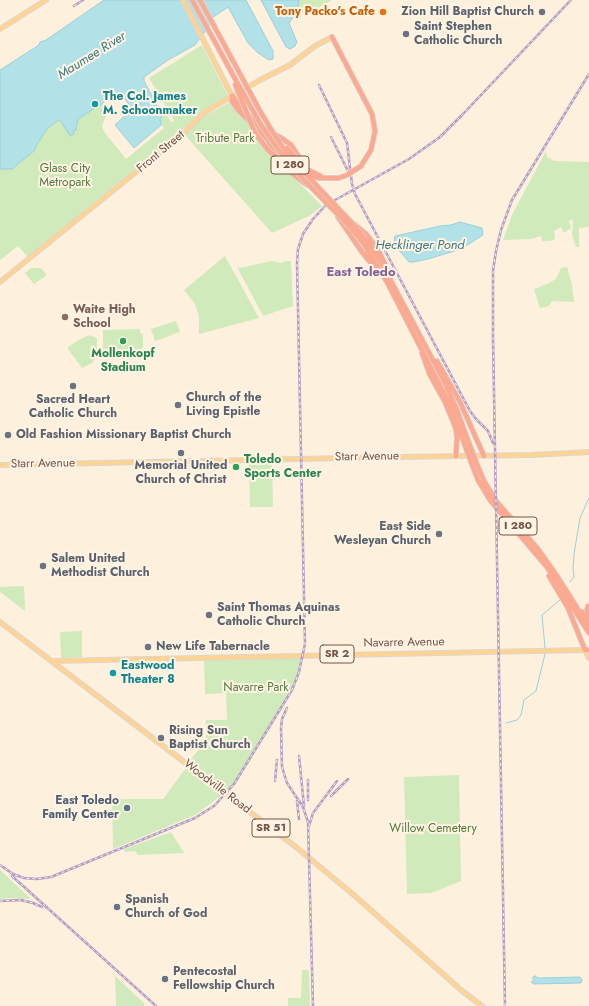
<!DOCTYPE html>
<html>
<head>
<meta charset="utf-8">
<style>
	body { margin:0 }
	canvas { display:block; background:#fdf0dd }
</style>
</head>
<body>
<canvas width="589" height="1006"></canvas>
<script>
const c = document.querySelector('canvas').getContext('2d');
c.lineJoin = 'round';
function paint(path, color) {
  c.fillStyle = color;
  c.fill(path, 'evenodd');
}
function toPath(rows) {
  const path = new Path2D();
  for (const r of rows) {
    path.moveTo(r[0], r[1]);
    for (let i = 2; i < r.length; i += 2) path.lineTo(r[i], r[i + 1]);
  }
  return path;
}
function trace(path, color, width, dash) {
  c.strokeStyle = color;
  c.lineWidth = width;
  c.lineCap = dash ? 'butt' : 'round';
  c.setLineDash(dash || []);
  c.stroke(path);
}
function label(font, color, halo, rows, align = 'center') {
  c.font = font + ' Jost,sans-serif';
  c.lineWidth = 4;
  c.setLineDash([]);
  c.textBaseline = 'middle';
  c.strokeStyle = halo;
  c.fillStyle = color;
  for (const [text, x, y, turn = 0] of rows) {
    c.save();
    c.translate(x, y);
    c.rotate((+turn || 0) * Math.PI / 180);
    c.textAlign = isNaN(turn) ? turn : align;
    if (halo) c.strokeText(text, 0, 0);
    c.fillText(text, 0, 0);
    c.restore();
  }
}
paint(toPath([
	[299,0,332,0,310,13,305,13,297,12],
	[202,45,228,96,202,111,181,131,28,257,18,246,0,260,0,169,15,167,29,155,35,150,36,146,47,129,58,120,60,120,70,136,74,134,73,132,76,130,77,119,105,101,111,110,106,116,102,126,103,129,105,133,126,159,164,128,161,125,160,119,162,116,161,113,163,112,172,122,174,120,149,78],
	[230,102,251,126,264,147,322,206,309,216,272,233,185,135,199,119],
	[546,151,547,157,554,161,589,162,589,227,579,228,579,247,576,247,572,235,573,219,569,221,571,228,564,233,561,227,554,231,555,239,550,241,542,241,541,236,531,239,503,240,512,215],
	[225,256,259,318,199,334,199,316,195,304,184,290],
	[271,261,281,263,285,261,291,261,293,306,263,316,237,267,240,268],
	[567,267,572,285,574,302,552,301,549,306,540,308,534,289,547,284,556,279,561,268],
	[31,268,38,268,42,269,47,275,34,284,25,273],
	[176,321,180,332,155,341,151,329],
	[140,329,140,333,143,334,143,348,130,352,103,352,103,330],
	[89,335,97,338,97,356,92,363,82,368,68,349,68,347,77,341],
	[272,461,273,507,250,507,249,462],
	[24,586,25,611,0,592,0,587],
	[82,631,82,657,61,658,60,633,61,632],
	[303,655,299,675,292,690,234,784,226,793,187,764,206,740,206,720,227,720,226,693,205,694,204,657],
	[186,768,223,794,195,815,113,849,112,806,119,799,163,799],
	[459,775,461,881,431,893,407,894,404,777],
	[171,832,184,853,138,855,135,851,125,852,124,849],
	[0,870,31,899,7,898,0,900],
	[302,970,309,970,310,1006,288,1006,288,998,301,998],
	[115,976,144,1003,144,1006,116,1006]
]), '#d0eabc');
const water = toPath([
	[104,0,246,0,273,51,273,59,269,60,258,53,248,43,228,7,209,20,210,24,207,25,207,28,204,33,195,45,168,60,144,77,144,81,161,113,162,116,160,119,161,125,134,148,115,125,132,109,120,92,78,119,76,130,73,132,74,134,70,136,60,120,58,120,47,129,36,146,35,150,29,155,12,169,0,169,0,70,39,45,40,42,46,40,104,0],
	[261,0,299,0,297,12,289,23,297,42,295,46,290,49,286,47,261,0],
	[460,222,482,228,483,235,461,249,428,259,413,262,409,262,397,248,394,241,395,236,440,226,451,225,460,222],
	[535,976,538,978,580,977,582,980,581,983,534,984,531,982,533,982,533,977,535,976]
]);
paint(water, '#b2e1e7');
trace(water, '#98d1d9', 1);
trace(toPath([
	[570,582,574,577,573,569,574,554,580,518,589,498],
	[545,648,542,615,560,600],
	[506,723,517,720,521,715,524,700,536,691,545,654]
]), '#98d1d9', 1);
const major = toPath([
	[183,0,232,96],
	[0,29,46,0],
	[0,282,178,138,205,112,260,80,290,65,315,46,332,37],
	[0,465,397,457,532,455,589,452],
	[0,622,296,847,355,896,461,990,482,1006],
	[52,661,585,650,589,658]
]);
const highway = toPath([
	[192,0,233,75],
	[332,37,372,114,375,131,371,150],
	[232,96,257,125,283,139,291,145,299,157,310,178],
	[232,96,232,101,238,110,267,139,289,171,307,185],
	[260,111,272,131],
	[338,217,362,252,380,274],
	[354,224,366,234,377,248,391,276],
	[365,239,382,264,445,383,456,408,472,451],
	[363,243,387,282,450,405,467,451],
	[422,353,430,375,445,402,456,429,457,437,456,456],
	[437,361,460,402,484,456],
	[471,462,478,480,490,500,547,567,589,633],
	[476,462,484,481,496,501,538,549,557,576,589,627],
	[549,576,568,608,585,650,589,650],
	[588,606,587,610,589,614],
	[582,612,589,620]
]);
trace(major, '#ddd6d2', 6);
trace(highway, '#ddd6d2', 6);
trace(major, '#ffd392', 4);
trace(highway, '#fba991', 4.5);
const rail = toPath([
	[74,6,83,0],
	[319,85,347,143,352,184,355,194,470,411,476,419,488,431,493,443],
	[331,137,349,173],
	[287,708,282,719,281,728,282,767,287,783,303,807,308,822,313,1006],
	[299,756,304,806],
	[308,780,308,800],
	[275,781,277,760],
	[331,796,348,779],
	[297,801,299,819],
	[309,826,313,813,337,781],
	[0,865,13,874,24,878,37,879,51,877,195,818,214,806,225,794,234,784,292,690,299,672,305,644,297,263,298,249,303,234,313,219,326,205,409,159,440,137,463,114,571,0],
	[12,876,156,1006],
	[0,901,21,900,33,903,42,907],
	[505,1006,493,337,493,271,496,251,501,230,512,200,589,74]
]);
trace(rail, '#b19dc5', 2.5);
trace(rail, '#fff4e4', 1, [3]);
const highwayBridge = toPath([
	[200,0,260,111],
	[233,75,261,125,280,152,302,178,352,229,363,243],
	[235,84,253,128,258,137,269,151,286,165,307,175,319,178,339,178,347,175,361,166,371,150],
	[272,131,286,152,299,167,354,225,365,239],
	[287,148,308,170,321,176],
	[467,451,471,462],
	[472,451,476,462]
]);
trace(highwayBridge, '#ddd6d2', 6, []);
trace(highwayBridge, '#fba991', 4.5);
for (const [x, y, r, color] of [
	[383,12,4,"#e8710a"],
	[542,12,4,"#6b7280"],
	[406,34,4,"#6b7280"],
	[95,104,4,"#0f9aa8"],
	[65,317,4,"#8d6e63"],
	[123,341,4,"#2e9e5b"],
	[73,386,4,"#6b7280"],
	[178,405,4,"#6b7280"],
	[8,435,4,"#6b7280"],
	[181,453,4,"#6b7280"],
	[236,467,4,"#2e9e5b"],
	[439,534,4,"#6b7280"],
	[43,566,4,"#6b7280"],
	[209,615,4,"#6b7280"],
	[148,647,4,"#6b7280"],
	[113,673,4,"#0f9aa8"],
	[161,738,4,"#6b7280"],
	[127,808,4,"#5c6f8a"],
	[117,907,4,"#6b7280"],
	[165,979,4,"#6b7280"]
]) {
  const dot = new Path2D();
  dot.arc(x, y, r, 0, 2 * Math.PI);
  c.fillStyle = color;
  c.fill(dot);
  trace(dot, '#fff4e4', 1.5);
}
for (const [x, y, w] of [
	[290,165,38],
	[518,526,38],
	[337,654,34],
	[271,828,38]
]) {
  const box = new Path2D();
  box.roundRect(x - w / 2, y - 9, w, 18, 3);
  c.fillStyle = '#fff4e4';
  c.fill(box);
  trace(box, '#735445', 1);
}
label('bold 11px', '#735445', null, [
	["I 280",290,165],
	["I 280",518,526],
	["SR 2",337,654],
	["SR 51",271,828]
]);
label('bold 12px', '#c56008', '#fff4e4', [
	["Tony Packo's Cafe",375,12]
], 'right');
label('bold 12px', '#5b616d', '#fff4e4', [
	["Zion Hill Baptist Church",534,12,"right"],
	["Saint Stephen",414,27],
	["Catholic Church",414,41],
	["Church of the",186,398],
	["Living Epistle",186,412],
	["Sacred Heart",73,400,"center"],
	["Catholic Church",73,414,"center"],
	["Old Fashion Missionary Baptist Church",16,435],
	["Memorial United",181,466,"center"],
	["Church of Christ",181,480,"center"],
	["East Side",431,527,"right"],
	["Wesleyan Church",431,541,"right"],
	["Salem United",51,559],
	["Methodist Church",51,573],
	["Saint Thomas Aquinas",217,608],
	["Catholic Church",217,622],
	["New Life Tabernacle",156,647],
	["Rising Sun",169,731],
	["Baptist Church",169,745],
	["Spanish",125,900],
	["Church of God",125,914],
	["Pentecostal",173,972],
	["Fellowship Church",173,986]
], 'left');
label('bold 12px', '#0d838f', '#fff4e4', [
	["The Col. James",103,97],
	["M. Schoonmaker",103,111],
	["Eastwood",121,666],
	["Theater 8",121,680]
], 'left');
label('12px', '#51793d', '#fff4e4', [
	["Tribute Park",225,139],
	["Glass City",65,169],
	["Metropark",65,183],
	["Navarre Park",256,688],
	["Willow Cemetery",433,829]
]);
label('12px', '#735445', '#fff4e4', [
	["Front Street",161,152,-40],
	["Starr Avenue",367,457,-1],
	["Starr Avenue",43,464,-1],
	["Navarre Avenue",404,643,-1],
	["Woodville Road",217,787,37]
]);
label('bold 12px', '#785e54', '#fff4e4', [
	["Waite High",73,310],
	["School",73,324]
], 'left');
label('bold 12px', '#27864d', '#fff4e4', [
	["Mollenkopf",123,354],
	["Stadium",123,368],
	["Toledo",244,460,"left"],
	["Sports Center",244,474,"left"]
]);
label('bold 12px', '#4e5e75', '#fff4e4', [
	["East Toledo",119,801],
	["Family Center",119,815]
], 'right');
label('italic 13px', '#3b7881', '#fff4e4', [
	["Maumee River",92,56,-32],
	["Hecklinger Pond",420,246]
]);
label('bold 13px', '#836097', '#fff4e4', [
	["East Toledo",361,273]
]);
</script>
</body>
</html>
